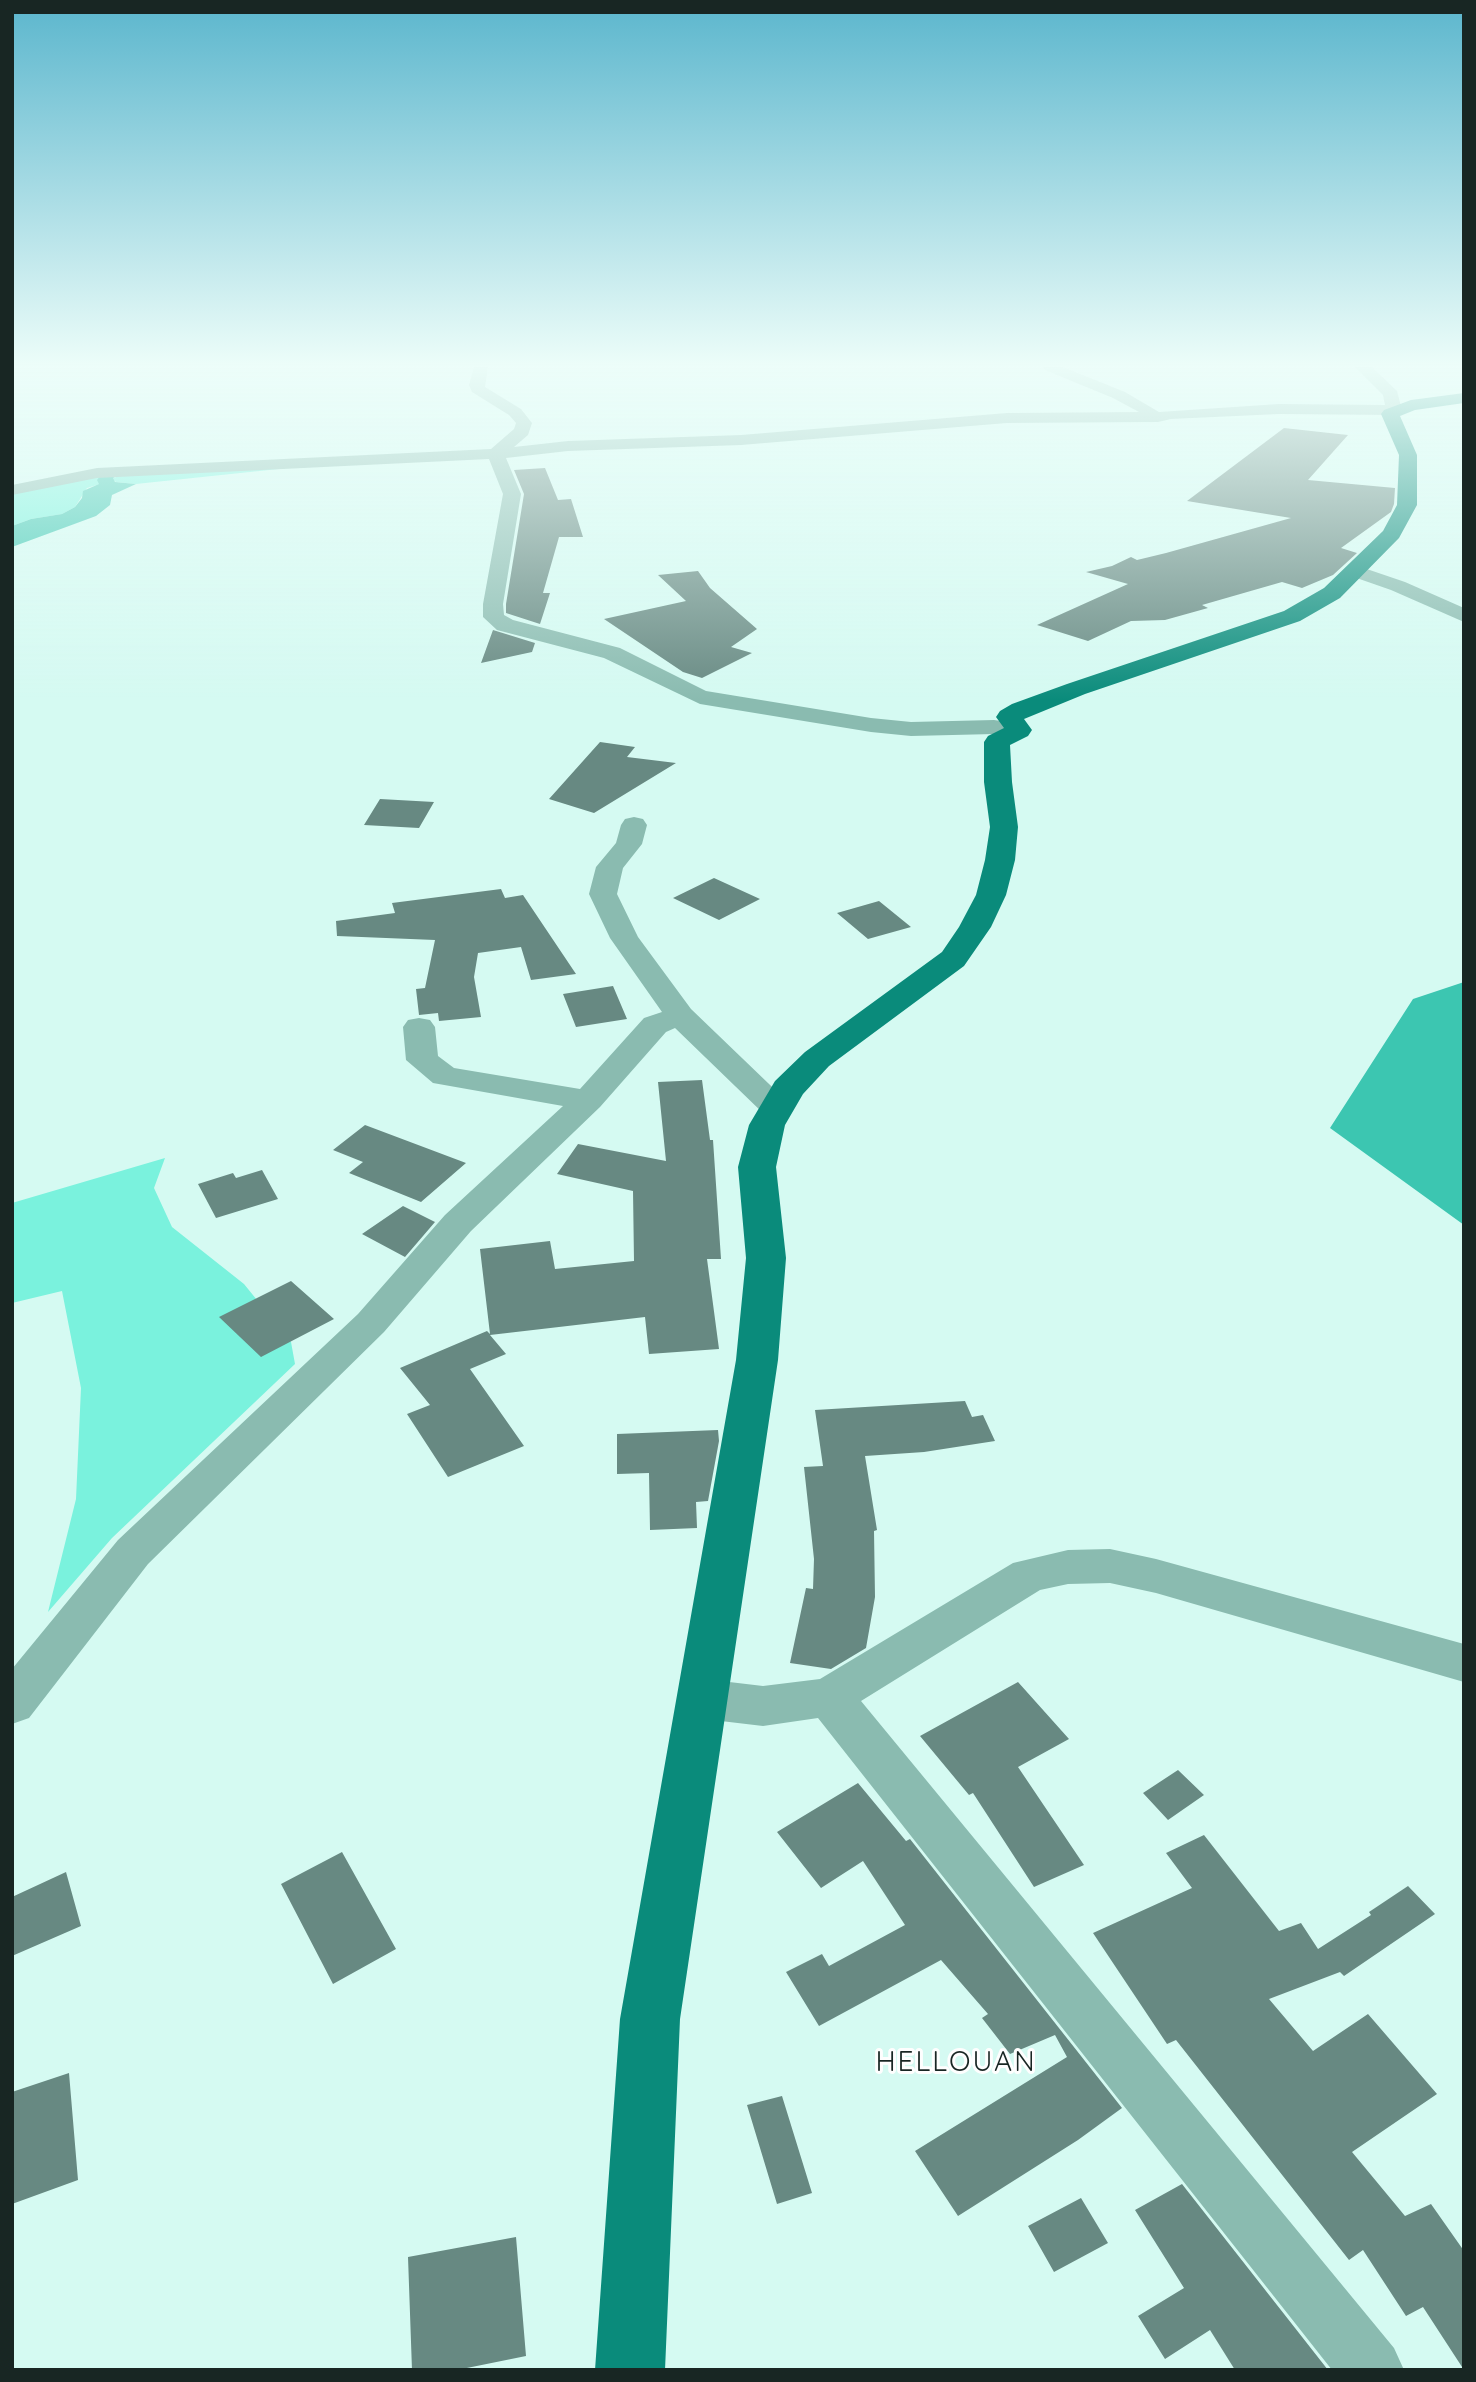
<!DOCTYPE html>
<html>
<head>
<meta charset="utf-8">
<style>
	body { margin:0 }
	#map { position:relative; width:1476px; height:2382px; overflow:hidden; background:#d5faf2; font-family:Quicksand,sans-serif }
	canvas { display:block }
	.frame { position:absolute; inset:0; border:14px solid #182623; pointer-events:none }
</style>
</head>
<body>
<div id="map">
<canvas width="1476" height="2382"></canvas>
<div class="frame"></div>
</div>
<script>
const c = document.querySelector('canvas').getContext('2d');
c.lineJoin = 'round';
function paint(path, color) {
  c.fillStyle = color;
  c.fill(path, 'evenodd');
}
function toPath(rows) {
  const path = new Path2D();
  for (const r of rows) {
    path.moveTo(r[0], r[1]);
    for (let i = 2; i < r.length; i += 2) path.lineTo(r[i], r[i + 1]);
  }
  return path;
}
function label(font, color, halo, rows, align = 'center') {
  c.font = font + ' Quicksand,sans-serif';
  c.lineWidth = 6;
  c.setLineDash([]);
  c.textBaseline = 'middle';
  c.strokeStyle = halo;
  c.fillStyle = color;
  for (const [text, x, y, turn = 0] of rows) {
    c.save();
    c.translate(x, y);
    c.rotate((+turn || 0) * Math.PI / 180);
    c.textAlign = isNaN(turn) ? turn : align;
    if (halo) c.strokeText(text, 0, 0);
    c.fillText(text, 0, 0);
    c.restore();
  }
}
paint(toPath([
	[288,468,136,484,116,482,112,479,122,474],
	[101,475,100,484,87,488,75,507,62,514,31,519,12,526,12,492],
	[165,1158,154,1188,172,1227,244,1284,291,1342,295,1364,112,1538,48,1612,76,1499,81,1388,62,1291,12,1303,12,1203]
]), '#7af2dd');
paint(toPath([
	[122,474,113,478,115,482,136,484,112,495,110,505,96,516,12,547,12,526,31,519,62,514,75,507,82,498,83,491,99,484,97,480,101,475],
	[1464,982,1464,1225,1330,1128,1413,999]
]), '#3cc6b1');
paint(toPath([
	[1284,428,1348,435,1308,480,1395,488,1394,504,1391,512,1341,548,1357,553,1333,575,1302,588,1282,582,1202,605,1208,608,1165,620,1131,621,1088,641,1037,625,1128,584,1086,572,1112,566,1131,557,1137,560,1166,553,1291,518,1187,501],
	[545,468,558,500,571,499,583,537,559,537,543,593,550,593,540,624,506,613,506,604,524,494,514,470],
	[698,571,710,588,757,629,731,647,752,653,702,678,683,672,604,619,686,601,658,575],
	[493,630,535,643,532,652,481,663],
	[600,742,635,747,627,757,676,763,594,813,549,799],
	[380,799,434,802,419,828,364,825],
	[714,878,760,899,719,920,673,898],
	[501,889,505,898,523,895,576,974,531,980,521,947,478,953,474,977,481,1017,439,1021,438,1013,419,1015,416,989,425,988,435,940,337,936,336,921,395,913,392,903],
	[879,901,911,927,868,939,837,913],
	[613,986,627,1019,576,1027,563,994],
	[702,1080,710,1140,713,1140,721,1259,707,1259,719,1349,649,1354,645,1317,490,1335,506,1354,470,1369,524,1446,448,1477,407,1414,430,1405,400,1368,487,1331,490,1334,480,1249,550,1241,555,1269,634,1261,633,1191,557,1174,578,1144,666,1161,658,1082],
	[365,1125,466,1163,421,1202,349,1173,363,1162,333,1150],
	[262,1170,278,1199,216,1218,198,1184,233,1173,236,1178],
	[403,1206,435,1222,405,1257,362,1234],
	[291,1281,334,1319,261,1357,219,1317],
	[965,1401,972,1417,983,1415,995,1441,924,1452,865,1456,877,1530,874,1531,875,1597,866,1648,831,1669,790,1663,806,1588,813,1589,814,1559,804,1467,823,1466,815,1410],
	[718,1430,719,1441,708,1501,696,1502,697,1528,650,1530,649,1473,617,1474,617,1434],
	[1018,1682,1069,1739,1018,1767,1084,1865,1034,1887,973,1793,969,1795,920,1736],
	[1178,1770,1204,1795,1168,1820,1143,1793],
	[858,1783,906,1841,910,1839,1122,2108,1078,2140,958,2216,915,2151,1067,2057,1055,2035,1010,2054,982,2018,988,2014,941,1960,819,2026,786,1972,822,1954,829,1966,905,1925,863,1861,821,1888,777,1832],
	[1204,1835,1279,1931,1301,1923,1318,1949,1371,1915,1369,1912,1408,1886,1435,1914,1344,1976,1340,1972,1269,1999,1313,2051,1368,2014,1437,2094,1352,2152,1405,2216,1431,2204,1464,2251,1464,2370,1423,2307,1406,2316,1363,2250,1349,2260,1176,2040,1167,2044,1093,1933,1192,1888,1166,1853],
	[342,1852,396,1949,333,1984,281,1884],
	[66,1872,81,1926,12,1956,12,1897],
	[69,2073,78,2180,12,2204,12,2092],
	[782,2096,812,2193,777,2204,747,2105],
	[1182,2184,1328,2370,1235,2370,1210,2330,1165,2359,1138,2316,1184,2288,1135,2210],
	[1081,2198,1108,2243,1054,2272,1028,2226],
	[516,2237,526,2356,457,2370,412,2370,408,2257]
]), '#678982');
paint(toPath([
	[474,367,488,367,485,387,521,409,532,423,528,435,514,447,568,441,741,435,1007,413,1139,412,1113,398,1045,370,1043,367,1063,367,1125,392,1159,412,1279,404,1385,405,1383,395,1355,367,1372,367,1397,391,1402,410,1394,415,1279,414,1171,419,1158,422,1007,423,741,445,568,451,506,458,521,494,503,604,504,615,513,620,620,648,706,691,871,718,911,722,994,720,1027,725,1031,730,1027,735,1019,737,994,734,911,736,871,732,700,704,604,658,497,630,483,617,483,604,503,494,489,459,97,478,12,495,12,485,97,468,491,449,514,429,516,423,509,415,472,392,469,385,474,367],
	[1355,565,1405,582,1464,608,1464,622,1391,590,1348,575,1345,571,1348,567,1355,565],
	[634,817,643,819,647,825,642,844,623,868,617,894,638,937,691,1009,794,1108,789,1115,777,1118,765,1115,675,1028,666,1032,600,1107,471,1231,384,1332,148,1564,29,1718,12,1724,12,1669,118,1540,358,1314,445,1215,563,1106,433,1083,406,1060,403,1027,408,1020,419,1018,430,1020,435,1027,438,1056,454,1068,580,1089,644,1018,662,1012,610,938,589,894,596,867,616,843,621,825,625,819,634,817],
	[1110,1549,1156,1559,1464,1644,1464,1682,1156,1593,1110,1583,1068,1584,1040,1590,861,1701,1394,2348,1404,2370,1332,2370,818,1718,763,1726,704,1719,687,1713,680,1699,687,1685,704,1679,763,1686,820,1679,1013,1563,1068,1550,1110,1549]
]), '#8abbb0');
paint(toPath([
	[1464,393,1464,403,1415,410,1400,416,1417,455,1417,505,1399,538,1340,598,1300,621,1085,694,1024,719,1032,730,1028,736,1010,745,1012,782,1018,827,1015,860,1006,895,991,927,964,966,829,1066,803,1094,785,1125,776,1167,786,1258,778,1360,680,2019,665,2370,595,2370,620,2019,736,1360,746,1258,738,1167,749,1125,775,1081,805,1052,942,952,959,927,976,895,985,860,990,827,984,782,984,742,988,736,1004,728,996,717,1000,711,1012,704,1067,684,1284,611,1324,588,1383,531,1397,505,1399,455,1381,414,1384,410,1411,400,1464,393]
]), '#0a8b7b');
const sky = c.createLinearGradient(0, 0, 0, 700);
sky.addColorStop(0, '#5bb6cd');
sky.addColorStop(0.52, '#ecfdf9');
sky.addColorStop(1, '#ecfdf900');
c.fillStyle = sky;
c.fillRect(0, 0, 1476, 700);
c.letterSpacing = '2px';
label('28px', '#182623', '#fefefe', [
	["HELLOUAN",956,2063]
]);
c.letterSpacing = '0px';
</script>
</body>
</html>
